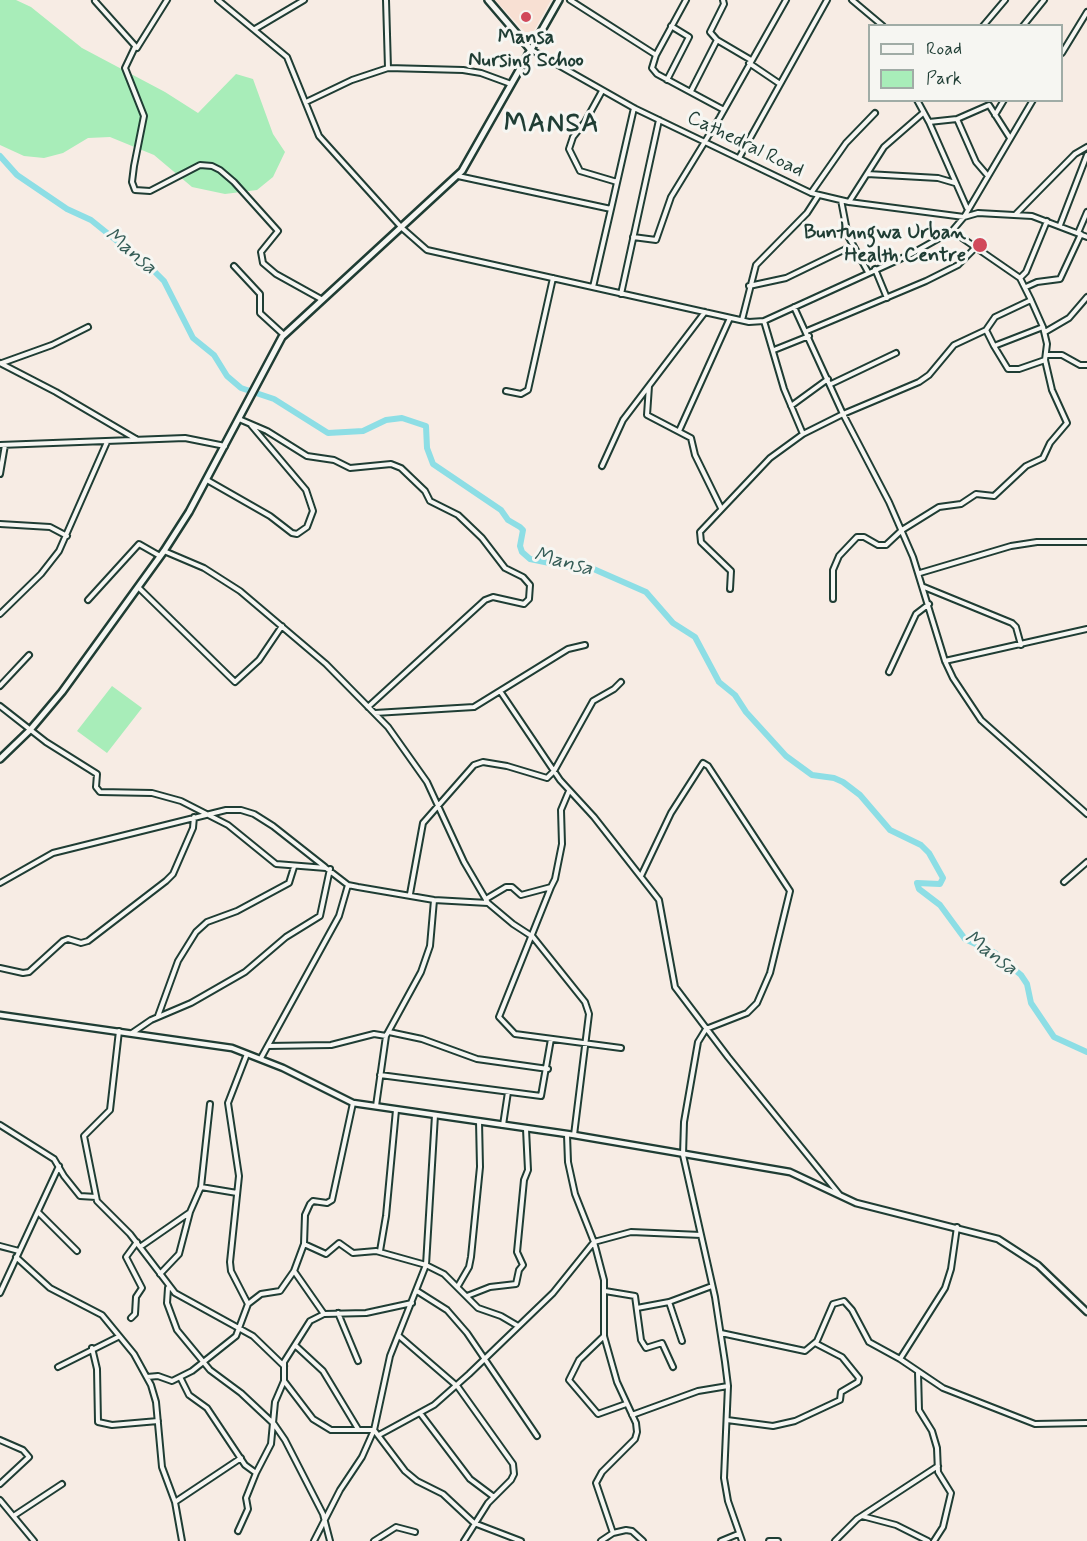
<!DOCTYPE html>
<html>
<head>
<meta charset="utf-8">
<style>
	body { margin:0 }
	#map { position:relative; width:1087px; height:1541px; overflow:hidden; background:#f7ece4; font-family:Mynerve,sans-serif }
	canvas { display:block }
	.legend { position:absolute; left:868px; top:24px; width:195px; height:78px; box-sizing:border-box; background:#f6f6f2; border:2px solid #a0aca6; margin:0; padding:8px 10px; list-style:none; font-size:18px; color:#1f3d34 }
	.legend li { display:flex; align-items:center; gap:12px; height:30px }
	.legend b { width:30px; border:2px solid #a0aca6 }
</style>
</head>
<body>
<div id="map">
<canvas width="1087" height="1541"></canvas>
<ul class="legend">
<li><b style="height:8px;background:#f6f6f2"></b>Road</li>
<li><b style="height:16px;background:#a8edb9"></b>Park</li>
</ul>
</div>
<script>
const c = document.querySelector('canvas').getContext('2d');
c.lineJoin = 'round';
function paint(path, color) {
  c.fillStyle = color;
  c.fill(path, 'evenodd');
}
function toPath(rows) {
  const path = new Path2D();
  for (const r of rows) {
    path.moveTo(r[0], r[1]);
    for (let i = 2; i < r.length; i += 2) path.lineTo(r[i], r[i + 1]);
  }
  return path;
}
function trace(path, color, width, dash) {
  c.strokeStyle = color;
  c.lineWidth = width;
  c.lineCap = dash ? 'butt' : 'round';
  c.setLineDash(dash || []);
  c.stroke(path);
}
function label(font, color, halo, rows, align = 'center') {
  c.font = font + ' Mynerve,sans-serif';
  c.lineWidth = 6;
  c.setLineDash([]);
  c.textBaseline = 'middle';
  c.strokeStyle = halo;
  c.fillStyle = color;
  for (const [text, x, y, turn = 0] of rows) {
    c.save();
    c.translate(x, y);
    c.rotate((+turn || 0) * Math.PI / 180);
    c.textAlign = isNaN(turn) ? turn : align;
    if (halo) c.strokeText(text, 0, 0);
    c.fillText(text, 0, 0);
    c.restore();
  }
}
paint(toPath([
	[495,0,551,0,532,34,527,34]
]), '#f8e0d3');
paint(toPath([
	[0,0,16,0,31,7,82,48,165,92,198,113,236,74,253,79,273,134,285,152,273,177,257,190,225,194,192,187,154,155,110,137,88,138,63,153,44,158,24,156,0,145],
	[112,686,142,708,107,753,77,731]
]), '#a8edb9');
trace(toPath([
	[0,156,17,175,67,209,91,220,153,270,164,281,193,338,214,355,227,376,241,388,274,399,328,433,363,431,386,420,402,418,426,426,427,448,433,464,501,510,508,520,520,527,523,530,520,546,522,552,530,559,569,567,589,567,646,592,673,623,695,637,719,682,735,695,746,712,786,756,812,775,834,778,843,782,860,795,890,830,921,845,929,853,943,878,940,884,917,883,919,889,940,905,965,939,995,953,1021,975,1027,984,1031,1003,1054,1037,1087,1052]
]), '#8ddee5', 6);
const minor = toPath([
	[218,0,287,57,319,136,402,228,427,250,749,322,764,321,911,254,952,231,964,217,1033,100],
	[570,0,656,55,652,68,657,74,724,110],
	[723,0,724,4,710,32,717,40,751,60],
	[852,0,883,26],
	[95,1,137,48,167,0],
	[983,26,1005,0],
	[1023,26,1044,0],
	[255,29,304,0],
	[135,47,125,68,144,116,134,166,132,182,135,190,150,191,200,165,212,166,220,170,234,182,278,231,261,252,263,263,276,274,321,299],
	[530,49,634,108,811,193,849,202,964,217,978,213,1032,216,1087,237],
	[1062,53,1087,12],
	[656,55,686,0],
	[749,63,780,84],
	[388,68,463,70,481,73,511,84],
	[667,80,689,37,671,26],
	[602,91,585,122,573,137,569,149,580,171,617,182],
	[691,91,717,40],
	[917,100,929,122],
	[306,102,352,80,388,68,386,0],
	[995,115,1004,100],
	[957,119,989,105,1010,138],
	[739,158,827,0],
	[867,174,938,178,955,183],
	[458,176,611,209,634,108],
	[811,193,846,143,875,113],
	[841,200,848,236,868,272],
	[849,202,884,147,923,113],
	[967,208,929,122,957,119,976,162,988,176],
	[1016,214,1075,154,1087,147],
	[1060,225,1087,155],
	[1078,233,1087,212],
	[633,237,656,240,671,197,720,117,786,0],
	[234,266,260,294,260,313,284,335],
	[875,269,887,298],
	[1020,278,1026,272,1047,221],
	[749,286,786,278,852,246],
	[593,287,611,209],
	[1026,287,1037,282,1060,279,1081,234],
	[621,294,659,120],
	[794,307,843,414,919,382,929,375,954,345,986,330,995,317,1031,300,1020,278,952,231],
	[742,320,756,265,807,213,818,196],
	[764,321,784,389,803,434],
	[986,330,994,346,1043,327,1031,300],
	[807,331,926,281,958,265,974,249],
	[1045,332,1069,318,1087,297],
	[994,346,1008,369,1019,369,1045,360,1047,344,1043,327],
	[774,350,809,336],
	[1046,355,1062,355,1080,365,1087,365],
	[0,363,56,392,136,439],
	[2,363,52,345,88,327],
	[831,384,896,353],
	[649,386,647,415,691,438,695,455,721,508],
	[506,391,521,394,528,390,553,278],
	[791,406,828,379],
	[239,419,267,431,307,456,334,460,350,468,391,464,401,468,425,491,430,501,458,515,482,538,505,568,523,577,530,585,529,599,524,604,493,597,485,600,368,707],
	[679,431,730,318],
	[0,445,185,438,225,446],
	[602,466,623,420,705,312],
	[0,474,5,445],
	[207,480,270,516,292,533,297,534,307,527,313,511,306,490,251,425],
	[0,524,50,527,67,536],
	[164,551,204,568,240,591,326,664,388,727,427,782,464,862,488,903,513,924,533,937,585,1002,589,1014,574,1135],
	[920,573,1011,546,1037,542,1087,542],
	[138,587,235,682,259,660,282,626],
	[924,587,1012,623,1016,627,1021,645],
	[730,589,731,571,701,542,700,532,770,458,803,434,843,414,889,502,913,557,945,661,953,678,981,720,1087,814],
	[833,599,833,570,839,556,857,537,864,537,878,545,886,545,902,530,939,507,961,504,976,494,994,496,1026,466,1043,458,1050,443,1067,423,1052,390,1045,360],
	[88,600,139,544,160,556],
	[0,614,41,574,59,551,107,442],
	[945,661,1087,629],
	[889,672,916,614,929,604],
	[0,686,29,655],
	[500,691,560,780,594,817,659,900,675,987,728,1057,839,1194],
	[0,706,46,742,97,774,96,787,100,792,152,793,181,801,228,825,276,864,326,868,348,885,358,887,434,900,488,903],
	[375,713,474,707,568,649,585,645],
	[641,876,671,813,703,763,708,766,790,891,770,973,757,1003,747,1013,706,1029,698,1042,684,1122,683,1155,715,1297,725,1362,728,1386,724,1478,728,1501,742,1541],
	[1064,882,1087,862],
	[0,883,53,853,226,810,241,810,254,814,273,826,325,867],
	[551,887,499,1017,515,1034,621,1048],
	[410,894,423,823,474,765,483,762,507,766,547,778,554,771,593,701,614,689,621,682],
	[486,899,506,887,512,887,521,895,551,887,555,879,562,844,561,810,569,791],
	[0,968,23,973,29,972,63,941,68,939,81,943,88,941,166,881,173,874,193,828,194,817],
	[158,1016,178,961,196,932,207,922,237,911,289,883,294,867],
	[119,1031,110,1110,84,1136,97,1201,130,1234,175,1293,253,1336,284,1366],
	[389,1032,422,1039,477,1059,548,1069],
	[132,1033,151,1020,191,1003,245,972,286,937,320,916,330,869],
	[268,1046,331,1045,374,1034,386,1036],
	[247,1054,228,1103,239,1176,230,1262,231,1271,248,1304],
	[261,1058,339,916,348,885],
	[380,1075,541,1096,551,1039],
	[376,1106,386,1036,421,972,430,946,434,900],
	[435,1115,426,1265,390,1356,374,1430,405,1471,417,1481,443,1494,474,1523,521,1541],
	[0,1125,54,1159,64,1176,80,1196,96,1197],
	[503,1125,508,1092],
	[567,1135,568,1162,575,1194,594,1242,604,1280,604,1336,617,1382,636,1423,637,1432,635,1439,602,1472,596,1483,613,1533],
	[201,1187,210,1104],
	[38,1212,77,1251],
	[304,1244,326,1254,339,1243,353,1253,376,1251,426,1265,444,1274,478,1308,501,1316,518,1326],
	[0,1246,19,1251],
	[140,1247,189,1213],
	[380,1251,386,1216,396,1110],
	[16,1257,50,1288,102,1315,134,1354,151,1385,156,1402,162,1467,175,1502,182,1541],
	[294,1271,324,1314],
	[160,1274,179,1254,190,1212,201,1187,237,1193],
	[458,1286,469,1267,471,1257,480,1167,479,1121],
	[168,1288,167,1303,177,1330,210,1370,241,1393,274,1424,285,1440,323,1514,330,1541],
	[417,1291,447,1310,467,1333,537,1436],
	[605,1291,635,1296,641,1340,646,1348,662,1343,673,1367],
	[0,1293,59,1166],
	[467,1296,490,1287,516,1284,519,1270,523,1265,517,1252,524,1180,528,1170,526,1129],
	[669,1302,682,1341],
	[637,1308,669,1302,712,1286],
	[338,1313,358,1361],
	[131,1318,135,1314,136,1297,142,1288,126,1257,137,1242],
	[721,1333,805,1351,817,1341,833,1304,844,1301,852,1310,869,1342,900,1359,943,1388,1035,1424,1087,1423],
	[399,1336,458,1387,513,1464,514,1474,511,1480,488,1503,464,1541],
	[604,1336,579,1360,569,1380,598,1414,626,1404],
	[296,1346,323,1371,358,1429],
	[92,1348,97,1369,98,1422,112,1425,158,1421],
	[900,1359,945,1288,951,1269,957,1227],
	[58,1367,118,1337],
	[918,1372,919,1410,932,1431,937,1448,938,1472,951,1493,943,1527,934,1541],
	[147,1377,158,1376,172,1381,192,1371,236,1336,248,1304,261,1294,280,1291,294,1271,304,1244,305,1215,310,1204,313,1201,327,1203,332,1200,353,1103],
	[181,1379,189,1395,207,1408,245,1465,256,1473,271,1444,275,1402,284,1381,284,1362,310,1321,324,1314,366,1313,412,1303],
	[284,1381,313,1419,331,1430,374,1430,362,1457,340,1490,314,1541],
	[420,1413,470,1479,494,1497],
	[632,1415,698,1391,728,1386],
	[727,1420,773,1426,795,1421,840,1400,841,1392,858,1382,859,1378,842,1357,815,1343],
	[379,1435,434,1405,469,1374,553,1293,594,1242,631,1232,701,1235],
	[0,1440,23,1450,29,1457,0,1484],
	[0,1500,34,1541],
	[175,1502,241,1458],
	[15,1515,62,1484],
	[862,1516,896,1525,928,1541],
	[238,1531,248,1509,246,1498,256,1473],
	[374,1541,396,1527,415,1532],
	[601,1541,613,1533,626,1530,632,1531,643,1541],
	[721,1541,738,1534],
	[769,1541,778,1541],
	[835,1541,857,1519,938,1466]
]);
const tertiary = toPath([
	[0,1015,232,1048,283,1068,353,1103,574,1135,790,1172,856,1203,998,1239,1038,1265,1087,1312]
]);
const primary = toPath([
	[488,0,530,49],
	[0,759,30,730,62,692,164,551,189,512,282,337,462,171,559,0]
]);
trace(minor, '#1f3d34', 8);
trace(tertiary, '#1f3d34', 9);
trace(primary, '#1f3d34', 10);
trace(minor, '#f6f6f2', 4);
trace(tertiary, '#f6f6f2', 4.5);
trace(primary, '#f6f6f2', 5);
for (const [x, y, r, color] of [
	[526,17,6,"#d1495b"],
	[980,245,8,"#d1495b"]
]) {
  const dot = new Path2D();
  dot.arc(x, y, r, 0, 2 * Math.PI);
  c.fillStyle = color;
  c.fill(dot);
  trace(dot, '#f6f6f2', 2);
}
label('bold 20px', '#1f3d34', '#f6f6f2', [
	["Mansa",526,39],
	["Nursing Schoo",526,62],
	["Buntungwa Urban",966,234,"right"],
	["Health Centre",966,257,"right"]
]);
label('20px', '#1f3d34', '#f6f6f2', [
	["Cathedral Road",745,145,26]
]);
label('italic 21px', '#355d57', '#f6f6f2', [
	["Mansa",130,252,40],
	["Mansa",563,563,15],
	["Mansa",990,954,37]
]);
c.letterSpacing = '1.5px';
label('bold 26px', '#1f3d34', '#f6f6f2', [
	["MANSA",552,126]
]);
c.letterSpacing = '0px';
</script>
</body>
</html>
